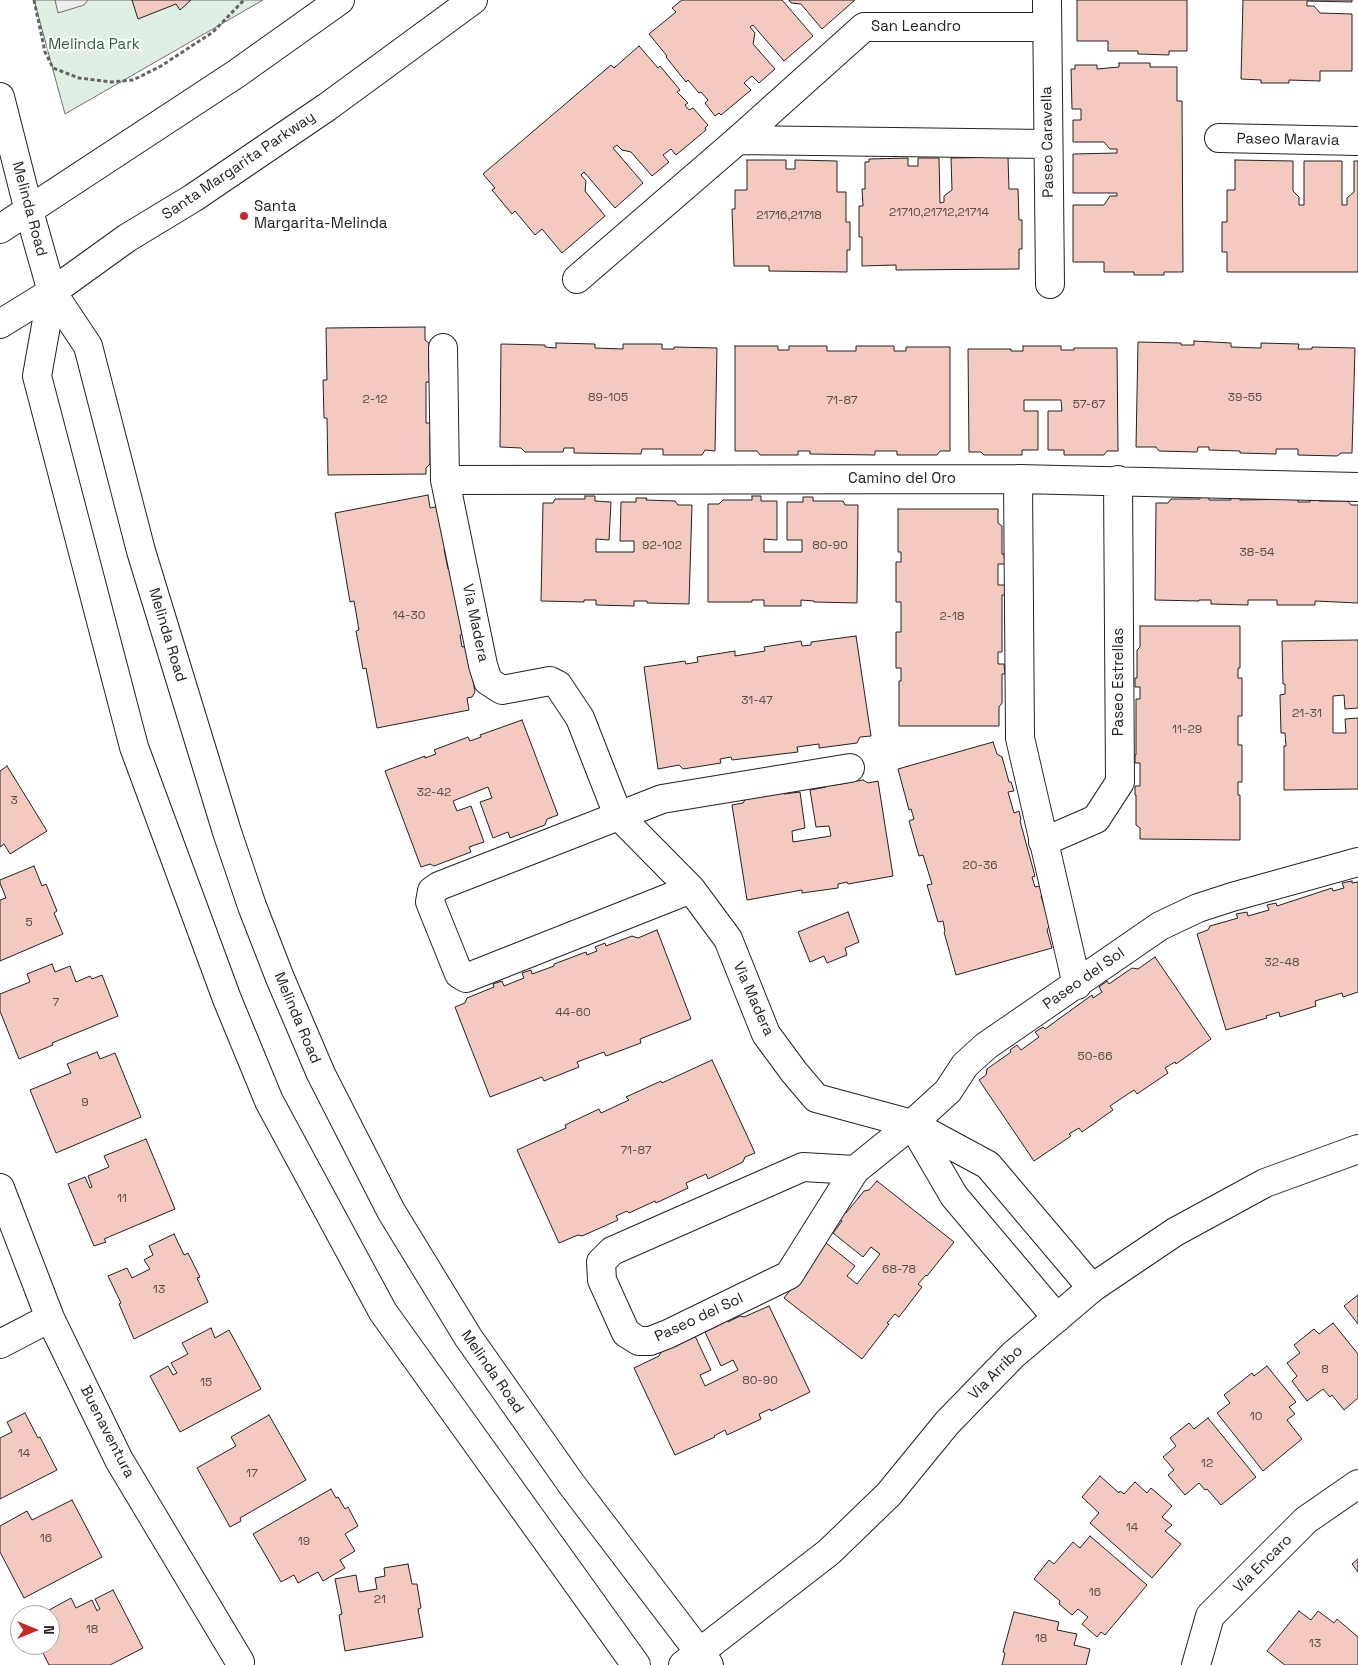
<!DOCTYPE html>
<html>
<head>
<meta charset="utf-8">
<style>
	body { margin:0 }
	#map { position:relative; width:1358px; height:1665px; overflow:hidden; background:#fff; font-family:"Space Grotesk",sans-serif }
	canvas { display:block }
	.north { position:absolute; left:10px; top:1605px; width:50px; height:50px; box-sizing:border-box; background:#fff; border:1px solid #a7a7a7; border-radius:50%; rotate:90deg; font-size:14px; font-weight:700; line-height:20px; text-align:center; color:#222 }
	.north::after { content:''; display:block; margin:auto; width:18px; height:22px; background:#c62828; clip-path:polygon(50% 0,100% 100%,50% 72%,0 100%) }
</style>
</head>
<body>
<div id="map">
<canvas width="1358" height="1665"></canvas>
<div class="north">N</div>
</div>
<script>
const c = document.querySelector('canvas').getContext('2d');
c.lineJoin = 'round';
function paint(path, color) {
  c.fillStyle = color;
  c.fill(path, 'evenodd');
}
function toPath(rows) {
  const path = new Path2D();
  for (const r of rows) {
    path.moveTo(r[0], r[1]);
    for (let i = 2; i < r.length; i += 2) path.lineTo(r[i], r[i + 1]);
  }
  return path;
}
function trace(path, color, width, dash) {
  c.strokeStyle = color;
  c.lineWidth = width;
  c.lineCap = dash ? 'butt' : 'round';
  c.setLineDash(dash || []);
  c.stroke(path);
}
function label(font, color, halo, rows, align = 'center') {
  c.font = font + ' "Space Grotesk",sans-serif';
  c.lineWidth = 4;
  c.setLineDash([]);
  c.textBaseline = 'middle';
  c.strokeStyle = halo;
  c.fillStyle = color;
  for (const [text, x, y, turn = 0] of rows) {
    c.save();
    c.translate(x, y);
    c.rotate((+turn || 0) * Math.PI / 180);
    c.textAlign = isNaN(turn) ? turn : align;
    if (halo) c.strokeText(text, 0, 0);
    c.fillText(text, 0, 0);
    c.restore();
  }
}
const green = toPath([
	[34,0,263,0,65,114,34,0]
]);
paint(green, '#e0efe3');
trace(green, '#6f6f6f', 1);
const parking = toPath([
	[55,0,88,0,84,5,58,13,55,0]
]);
paint(parking, '#ededed');
trace(parking, '#6f6f6f', 1);
const building = toPath([
	[132,0,191,0,180,10,176,4,138,19,132,0],
	[682,0,782,0,813,36,784,61,753,25,750,27,755,33,753,44,775,69,759,83,752,76,744,83,751,90,721,115,719,113,715,116,705,103,708,100,701,92,699,93,688,80,686,82,666,57,667,56,649,34,676,12,672,8,682,0],
	[789,0,855,0,822,29,801,4,791,3,789,0],
	[1077,0,1187,0,1187,51,1169,51,1169,55,1138,54,1138,51,1108,51,1108,41,1077,41,1077,0],
	[1243,0,1352,0,1352,2,1307,1,1307,6,1314,6,1320,13,1352,14,1352,71,1320,71,1320,81,1289,80,1289,83,1261,83,1261,80,1241,79,1243,0],
	[639,46,658,68,660,66,680,90,677,92,688,103,685,105,689,110,693,108,708,125,705,128,706,130,676,155,671,149,663,155,669,162,652,176,631,152,622,150,617,145,613,148,643,183,615,208,584,172,581,175,586,181,585,191,605,216,562,253,542,229,535,235,515,211,512,214,492,190,495,188,483,174,611,65,614,68,639,46],
	[1119,63,1150,63,1150,67,1177,67,1177,101,1182,101,1183,272,1164,272,1164,275,1134,275,1134,272,1104,272,1104,262,1073,262,1073,205,1104,205,1110,196,1117,196,1117,193,1073,193,1073,154,1117,153,1117,149,1110,149,1104,142,1073,142,1073,120,1081,120,1081,109,1072,109,1071,69,1075,69,1075,65,1097,65,1097,69,1119,67,1119,63],
	[1008,157,1009,189,1018,189,1019,220,1022,220,1022,249,1019,249,1019,269,896,270,896,265,862,266,862,237,859,237,859,206,863,206,862,189,865,189,865,162,869,162,869,159,908,158,908,166,918,166,918,158,939,158,940,203,944,202,944,196,952,190,951,158,1008,157],
	[747,160,786,160,786,169,795,169,795,160,837,161,837,192,846,192,846,222,850,222,850,250,847,250,847,272,769,271,769,266,734,266,732,209,735,209,735,190,747,190,747,160],
	[1235,160,1293,161,1293,191,1299,197,1299,205,1304,205,1304,161,1342,161,1342,205,1347,205,1347,198,1354,192,1354,161,1358,161,1358,272,1227,272,1227,252,1222,252,1222,222,1227,222,1227,190,1235,190,1235,160],
	[425,327,425,340,429,343,429,372,431,372,431,382,426,382,426,423,432,423,432,433,430,433,430,464,426,468,426,474,328,475,327,418,324,418,323,380,327,380,326,328,425,327],
	[1194,341,1231,343,1231,347,1261,348,1261,343,1299,344,1298,349,1312,349,1312,347,1355,348,1352,453,1341,453,1337,456,1298,455,1298,449,1276,449,1276,454,1240,453,1240,451,1209,450,1209,447,1198,447,1197,452,1159,451,1156,447,1136,447,1138,342,1181,343,1181,345,1194,345,1194,341],
	[556,343,595,344,595,348,623,349,623,344,662,344,662,349,674,349,674,347,717,348,715,451,705,450,702,455,663,455,663,449,642,449,641,454,574,453,574,448,564,448,563,452,525,452,521,448,500,447,501,344,545,345,545,347,556,348,556,343],
	[735,346,778,346,778,350,789,350,789,346,827,346,827,351,856,351,856,346,894,346,894,351,906,351,906,347,950,347,950,451,940,451,937,455,897,455,897,451,875,451,875,455,810,454,810,451,798,451,798,455,760,455,757,451,735,451,735,346],
	[1023,346,1061,346,1061,350,1074,350,1074,348,1117,348,1118,451,1107,451,1104,455,1064,455,1064,450,1048,450,1048,411,1062,411,1061,400,1024,400,1024,411,1038,411,1038,450,1022,450,1022,455,984,455,981,452,969,452,968,349,1011,349,1011,351,1023,351,1023,346],
	[428,495,430,508,435,507,441,510,447,548,444,549,448,569,452,568,464,634,460,635,462,647,467,646,475,692,472,697,467,698,469,710,377,728,366,668,363,669,356,631,359,630,354,601,350,602,335,513,428,495],
	[585,496,595,496,595,501,611,502,609,540,596,539,596,552,634,552,634,541,620,541,621,502,636,502,636,498,647,498,646,500,675,501,678,505,692,505,689,604,647,603,647,601,634,601,634,606,596,605,596,600,584,600,584,602,541,601,543,503,553,503,555,499,585,499,585,496],
	[752,496,761,496,761,501,777,501,777,540,764,539,764,552,802,552,802,540,787,540,787,502,803,502,803,497,813,497,813,501,843,501,845,505,858,505,857,603,814,602,814,601,801,600,801,606,764,606,764,600,752,600,752,602,708,602,708,504,719,504,723,500,752,500,752,496],
	[1200,496,1209,496,1209,500,1231,500,1231,496,1240,496,1240,500,1298,499,1298,502,1310,502,1310,498,1319,498,1319,501,1348,501,1351,505,1358,505,1358,603,1315,601,1315,605,1277,605,1277,600,1248,600,1248,605,1211,604,1211,600,1199,600,1199,601,1155,600,1156,503,1168,503,1171,499,1200,499,1200,496],
	[898,509,998,509,998,523,1002,526,1002,554,1004,554,1005,564,998,564,998,585,1005,585,1005,595,1002,595,1002,652,998,652,998,664,1004,664,1005,674,1002,674,1002,703,999,707,999,726,899,726,899,681,901,681,901,668,896,668,896,632,901,632,901,602,896,602,896,562,901,562,901,552,898,552,898,509],
	[1140,626,1240,626,1240,668,1238,668,1238,678,1242,678,1242,716,1238,716,1238,745,1242,745,1242,782,1238,782,1238,795,1240,795,1240,840,1140,839,1140,828,1136,825,1136,795,1135,795,1135,786,1140,786,1140,763,1135,763,1135,755,1136,755,1136,699,1140,699,1140,687,1135,687,1135,678,1137,678,1137,650,1140,647,1140,626],
	[856,636,871,736,860,737,857,743,819,748,819,744,797,747,798,752,732,760,731,757,720,759,721,763,683,769,679,765,658,769,644,667,685,661,686,664,698,662,697,657,735,651,735,656,765,651,764,647,801,641,802,646,811,645,811,642,856,636],
	[1358,640,1358,708,1345,709,1344,695,1333,696,1333,733,1346,733,1345,719,1358,718,1358,789,1284,790,1284,746,1286,746,1285,733,1281,733,1280,695,1285,694,1285,684,1283,684,1282,641,1358,640],
	[522,720,558,815,547,819,545,825,510,838,508,832,493,838,480,802,492,798,488,787,453,801,457,811,471,806,484,842,469,847,471,852,434,866,430,864,421,867,385,771,425,756,425,758,436,754,434,750,468,737,470,741,481,737,480,735,522,720],
	[993,742,997,754,1002,757,1009,782,1011,782,1014,791,1008,792,1014,813,1019,811,1021,820,1020,821,1035,876,1032,877,1035,887,1041,886,1043,896,1041,896,1050,925,1047,930,1052,948,956,975,944,932,945,931,943,921,938,922,927,885,932,884,923,855,919,856,909,821,914,819,911,809,909,810,898,769,993,742],
	[7,766,47,831,10,854,4,844,0,847,0,771,7,766],
	[863,780,868,783,878,781,893,876,848,884,847,882,838,884,838,888,802,893,802,890,747,900,732,805,743,803,746,798,783,790,784,794,800,792,805,828,792,831,793,842,831,836,829,826,816,827,810,790,826,787,824,783,834,781,835,785,863,780],
	[34,866,42,886,46,884,57,911,54,913,63,934,0,961,0,900,6,898,0,883,0,880,34,866],
	[1352,881,1352,883,1358,882,1358,992,1343,997,1342,993,1315,1001,1316,1006,1280,1017,1279,1012,1266,1016,1267,1018,1226,1030,1197,934,1208,930,1210,926,1238,918,1236,914,1247,912,1248,916,1269,910,1267,905,1276,903,1277,906,1332,888,1333,891,1344,888,1342,883,1352,881],
	[848,912,859,942,845,948,847,955,827,963,824,956,810,962,798,932,848,912],
	[657,930,691,1019,640,1039,641,1043,606,1056,604,1052,577,1062,579,1067,544,1081,542,1077,490,1097,455,1007,465,1003,467,998,494,987,493,984,502,981,504,986,524,978,522,973,531,970,532,974,554,966,554,964,586,952,587,955,597,951,595,947,605,943,606,946,632,936,638,938,657,930],
	[1155,957,1211,1039,1176,1064,1175,1062,1165,1068,1168,1073,1137,1094,1134,1090,1110,1106,1113,1110,1082,1132,1079,1128,1069,1134,1071,1136,1034,1161,979,1080,986,1075,987,1069,1011,1052,1010,1050,1017,1045,1021,1050,1039,1037,1035,1032,1043,1027,1045,1029,1092,995,1093,998,1102,992,1099,987,1107,981,1109,984,1132,968,1138,969,1155,957],
	[52,964,55,972,70,966,76,982,90,976,92,979,102,975,118,1016,52,1043,53,1045,19,1059,0,1011,0,994,30,982,27,974,52,964],
	[97,1052,100,1059,115,1053,141,1117,56,1153,30,1090,71,1073,67,1064,97,1052],
	[712,1060,755,1153,745,1157,743,1162,708,1179,706,1174,686,1183,688,1188,656,1203,655,1201,629,1213,627,1211,616,1216,618,1220,582,1236,578,1235,559,1243,517,1150,566,1128,565,1125,599,1109,601,1113,629,1100,626,1097,661,1081,662,1083,712,1060],
	[146,1139,175,1209,104,1239,106,1242,94,1246,68,1184,85,1177,90,1188,92,1187,88,1176,109,1167,104,1156,146,1139],
	[877,1181,954,1242,927,1276,926,1275,918,1284,922,1287,899,1317,895,1314,887,1323,889,1324,862,1359,784,1298,826,1243,855,1266,847,1276,857,1284,880,1254,871,1247,863,1257,833,1233,842,1221,838,1219,844,1211,846,1213,864,1191,869,1190,877,1181],
	[174,1234,184,1255,188,1253,200,1277,197,1278,208,1302,134,1339,119,1304,121,1303,108,1276,127,1268,132,1278,150,1269,144,1260,153,1255,149,1246,174,1234],
	[1358,1295,1358,1324,1344,1306,1358,1295],
	[769,1306,810,1392,771,1411,770,1409,759,1414,761,1419,727,1435,725,1430,714,1436,715,1437,675,1455,634,1368,659,1356,661,1352,695,1336,711,1370,700,1375,705,1386,738,1370,733,1360,721,1366,705,1332,719,1325,725,1316,728,1322,740,1316,744,1317,769,1306],
	[1333,1323,1358,1354,1358,1398,1344,1410,1332,1395,1330,1397,1323,1389,1307,1401,1292,1381,1297,1376,1287,1363,1300,1353,1294,1345,1314,1329,1319,1334,1333,1323],
	[211,1328,215,1338,229,1330,261,1389,180,1432,150,1376,168,1366,173,1375,177,1373,171,1363,188,1354,182,1343,211,1328],
	[1267,1366,1296,1402,1289,1407,1295,1414,1287,1420,1302,1439,1263,1471,1217,1413,1230,1403,1224,1395,1252,1373,1254,1376,1267,1366],
	[25,1413,38,1438,40,1437,57,1470,0,1499,0,1438,12,1432,7,1422,25,1413],
	[269,1415,306,1480,240,1518,241,1521,230,1527,197,1468,236,1446,231,1437,269,1415],
	[1208,1418,1256,1477,1221,1505,1207,1489,1205,1490,1199,1483,1185,1495,1168,1475,1174,1470,1163,1457,1176,1446,1170,1438,1189,1423,1194,1429,1208,1418],
	[1100,1476,1119,1493,1120,1491,1124,1494,1135,1482,1147,1493,1151,1488,1172,1506,1162,1517,1172,1525,1165,1531,1181,1544,1152,1578,1090,1523,1099,1513,1082,1497,1100,1476],
	[331,1489,336,1498,338,1497,345,1509,348,1507,358,1526,345,1534,355,1551,340,1560,345,1568,323,1581,318,1572,298,1583,294,1575,281,1582,253,1534,331,1489],
	[72,1500,102,1557,24,1598,0,1552,0,1526,27,1511,32,1520,72,1500],
	[1090,1536,1147,1585,1105,1635,1101,1632,1097,1637,1082,1624,1088,1617,1078,1609,1072,1615,1059,1604,1060,1601,1034,1579,1049,1560,1054,1564,1073,1542,1080,1548,1090,1536],
	[1358,1559,1358,1572,1352,1564,1358,1559],
	[408,1564,412,1584,417,1584,421,1608,418,1609,423,1637,345,1651,339,1615,342,1614,335,1579,356,1575,359,1592,377,1589,375,1578,385,1576,384,1568,408,1564],
	[113,1590,143,1648,110,1665,49,1665,39,1645,50,1645,50,1615,43,1615,42,1614,71,1598,76,1608,92,1600,97,1611,100,1609,95,1599,113,1590],
	[1299,1611,1311,1620,1318,1611,1334,1623,1337,1619,1358,1637,1358,1665,1285,1665,1267,1651,1299,1611],
	[1014,1612,1059,1622,1057,1630,1077,1634,1074,1645,1090,1649,1086,1665,1002,1665,1005,1653,1003,1652,1014,1612]
]);
paint(building, '#f3c9c0');
trace(building, '#222', 1);
const minor = toPath([
	[1047,0,1050,284],
	[1219,138,1358,141],
	[738,140,1047,144],
	[577,279,738,140,864,27,1047,27],
	[443,348,445,480,483,665,488,681,502,690,550,681,558,685,580,718,618,815,691,889,728,939,766,1034,794,1072,816,1098,912,1124,988,1165,1092,1288],
	[1018,479,1020,738,1077,985],
	[445,480,1018,479,1358,487],
	[1043,842,1096,819,1120,782,1118,480],
	[691,889,466,978,459,974,430,902,432,891,439,886,662,799,850,768],
	[912,1124,954,1196,1057,1318],
	[855,1170,803,1167,612,1251,601,1262,602,1280,626,1333,639,1341,650,1341,668,1334,789,1275,855,1170,912,1124,948,1091,965,1065,986,1046,1160,926,1198,908,1232,897,1358,862],
	[0,1188,50,1318,119,1460,240,1662],
	[0,1344,50,1318],
	[1196,1665,1210,1616,1306,1520,1358,1484]
]);
const tertiary = toPath([
	[683,1665,829,1552,889,1494,947,1423,1013,1355,1092,1288,1175,1232,1265,1183,1358,1149]
]);
const secondary = toPath([
	[0,97,29,211,52,292,88,346,141,551,227,832,252,906,280,978,321,1074,391,1211,468,1337,572,1485,709,1665],
	[52,292,37,376,134,747,227,999,269,1101,383,1312,636,1665]
]);
const primary = toPath([
	[0,229,236,74,340,0],
	[0,324,52,292,127,238,193,198,327,107,473,0]
]);
trace(minor, '#222', 30);
trace(tertiary, '#222', 30);
trace(secondary, '#222', 30);
trace(primary, '#222', 30);
trace(toPath([
	[34,0,45,52,53,68,79,78,112,82,133,80,161,66,213,32,244,0]
]), '#646464', 3, [4, 2.5]);
trace(minor, '#fff', 28);
trace(tertiary, '#fff', 28);
trace(secondary, '#fff', 28);
trace(primary, '#fff', 28);
for (const [x, y, r, color] of [
	[244,216,5,"#c62828"]
]) {
  const dot = new Path2D();
  dot.arc(x, y, r, 0, 2 * Math.PI);
  c.fillStyle = color;
  c.fill(dot);
  trace(dot, '#fff', 2);
}
label('12px', '#564c4a', null, [
	["21710,21712,21714",939,213],
	["21716,21718",789,216],
	["89-105",608,398],
	["39-55",1245,398],
	["2-12",375,400],
	["71-87",842,401],
	["57-67",1089,405],
	["92-102",662,546],
	["80-90",830,546],
	["38-54",1257,553],
	["14-30",409,616],
	["2-18",952,617],
	["31-47",757,701],
	["21-31",1307,714],
	["11-29",1187,730],
	["32-42",434,793],
	["3",14,801],
	["20-36",980,866],
	["5",29,923],
	["32-48",1282,963],
	["7",56,1003],
	["44-60",573,1013],
	["50-66",1095,1057],
	["9",85,1103],
	["71-87",636,1151],
	["11",122,1199],
	["68-78",899,1270],
	["13",159,1290],
	["8",1325,1370],
	["80-90",760,1381],
	["15",206,1383],
	["10",1256,1417],
	["14",24,1454],
	["12",1207,1464],
	["17",252,1474],
	["14",1132,1528],
	["16",46,1539],
	["19",304,1542],
	["16",1095,1593],
	["21",380,1600],
	["18",92,1630],
	["18",1041,1639],
	["13",1315,1644]
]);
label('15px', '#222', '#fff', [
	["San Leandro",916,27],
	["Paseo Maravia",1288,140,1],
	["Paseo Caravella",1048,142,-91],
	["Santa Margarita Parkway",239,166,-34],
	["Melinda Road",29,209,75],
	["Camino del Oro",902,479],
	["Via Madera",475,623,78],
	["Melinda Road",167,635,73],
	["Paseo Estrellas",1119,682,-90],
	["Paseo del Sol",1084,979,-35],
	["Via Madera",753,999,66],
	["Melinda Road",297,1018,67],
	["Paseo del Sol",699,1318,-25],
	["Melinda Road",492,1372,55],
	["Via Arribo",996,1373,-45],
	["Buenaventura",107,1432,63],
	["Via Encaro",1263,1564,-45]
]);
label('15px', '#2f5e38', '#fff', [
	["Melinda Park",94,45]
]);
label('15px', '#222', '#fff', [
	["Santa",254,207],
	["Margarita-Melinda",254,224]
], 'left');
</script>
</body>
</html>
